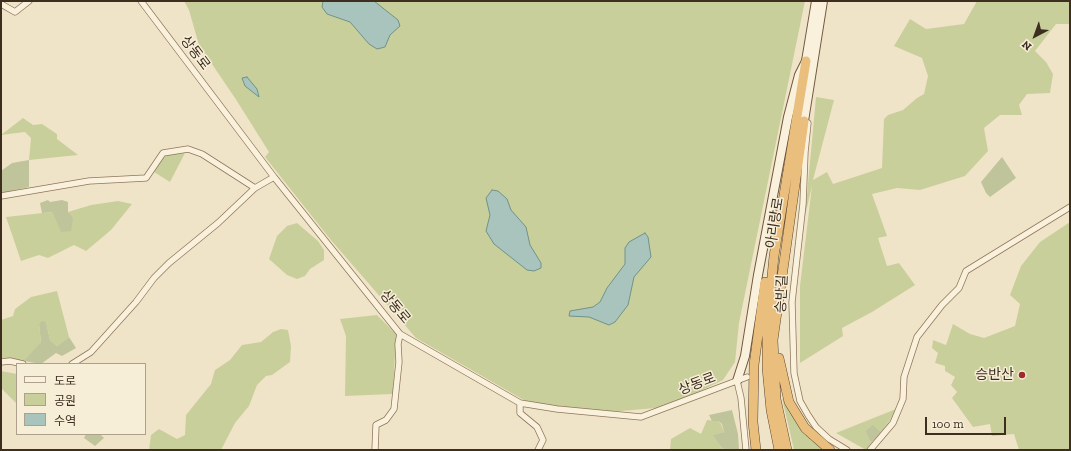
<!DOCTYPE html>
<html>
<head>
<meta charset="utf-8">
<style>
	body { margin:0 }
	#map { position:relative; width:1071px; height:451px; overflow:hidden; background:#f0e4c8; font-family:"Zilla Slab","Noto Sans KR",serif }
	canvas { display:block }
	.frame { position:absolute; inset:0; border:2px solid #3d2e20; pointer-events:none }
	.legend { position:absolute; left:16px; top:363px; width:130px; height:72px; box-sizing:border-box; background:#f7eed8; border:1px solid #ada18e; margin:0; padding:5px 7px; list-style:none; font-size:12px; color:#3d2e20 }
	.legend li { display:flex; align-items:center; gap:8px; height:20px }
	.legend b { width:20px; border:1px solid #ada18e }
	.north { position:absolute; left:1015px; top:16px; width:40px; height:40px; -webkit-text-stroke:3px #f7eed8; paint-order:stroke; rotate:221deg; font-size:11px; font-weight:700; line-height:16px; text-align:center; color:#3d2e20 }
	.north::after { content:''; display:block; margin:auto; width:14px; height:18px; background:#3d2e20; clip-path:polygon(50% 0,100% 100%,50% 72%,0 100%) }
	.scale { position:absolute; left:925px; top:417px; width:81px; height:18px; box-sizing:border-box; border:2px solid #3d2e20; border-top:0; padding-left:5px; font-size:12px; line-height:14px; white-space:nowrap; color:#3d2e20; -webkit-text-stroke:3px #f7eed8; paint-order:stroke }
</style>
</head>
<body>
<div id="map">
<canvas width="1071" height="451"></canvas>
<div class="frame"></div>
<ul class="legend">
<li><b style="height:5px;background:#faf1dc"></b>도로</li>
<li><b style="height:11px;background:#c9cf9b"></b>공원</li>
<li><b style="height:11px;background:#a9c4bc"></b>수역</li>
</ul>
<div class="north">N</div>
<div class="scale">100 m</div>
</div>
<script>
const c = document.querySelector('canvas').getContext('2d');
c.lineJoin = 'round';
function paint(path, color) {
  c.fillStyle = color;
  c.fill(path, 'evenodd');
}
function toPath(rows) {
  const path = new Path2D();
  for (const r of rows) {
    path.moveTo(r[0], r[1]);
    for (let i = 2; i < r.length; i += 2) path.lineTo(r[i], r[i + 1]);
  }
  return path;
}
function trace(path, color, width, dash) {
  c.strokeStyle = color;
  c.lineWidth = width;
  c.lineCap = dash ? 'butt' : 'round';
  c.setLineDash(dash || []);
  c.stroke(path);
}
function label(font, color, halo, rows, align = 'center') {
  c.font = font + ' "Zilla Slab","Noto Sans KR",serif';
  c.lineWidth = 3;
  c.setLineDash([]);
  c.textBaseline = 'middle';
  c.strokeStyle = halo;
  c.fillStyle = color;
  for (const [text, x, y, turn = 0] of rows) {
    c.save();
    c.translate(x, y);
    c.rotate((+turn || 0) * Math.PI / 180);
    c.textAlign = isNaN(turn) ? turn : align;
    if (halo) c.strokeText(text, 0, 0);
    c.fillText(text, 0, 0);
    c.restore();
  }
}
paint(toPath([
	[184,1,805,1,739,323,735,362,723,380,667,407,610,412,529,403,416,338,330,239,265,157,269,152,235,98,199,45,189,10],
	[977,1,1070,1,1070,24,1056,24,1035,51,1046,62,1053,74,1050,93,1027,94,1019,105,1022,115,1000,115,984,128,988,151,965,176,920,190,897,188,872,194,887,236,878,238,887,266,899,263,915,285,872,312,842,328,843,336,800,363,800,286,812,186,805,216,816,97,834,100,813,180,827,172,833,184,882,168,884,119,888,115,903,110,917,98,924,94,928,76,922,58,894,46,910,19,926,29,964,24],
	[23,118,33,125,42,124,57,134,57,139,78,155,29,160,31,138,25,132,1,135],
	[185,153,170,182,154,172,163,158,167,155],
	[118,201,132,204,111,230,86,251,74,245,48,258,39,255,21,261,6,217,52,212,61,231,71,231,68,212,91,205],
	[1070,222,1070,450,1019,450,1014,434,992,436,990,424,973,427,952,398,957,392,951,385,955,377,945,371,945,366,935,363,938,353,932,348,933,340,946,345,953,324,970,334,984,338,1015,326,1020,304,1010,295,1021,266,1040,242],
	[297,223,318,241,324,250,324,260,310,269,305,276,297,279,287,275,269,259,277,236,287,226],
	[57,291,69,337,57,346,50,340,46,322,39,324,41,342,29,357,24,361,1,358,1,320,13,316,15,309,31,297],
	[377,315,396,334,393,394,345,396,346,336,340,319],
	[281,329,288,330,291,346,290,362,272,375,266,376,257,385,249,406,235,423,221,450,149,450,151,435,159,429,177,439,185,435,186,415,211,384,215,370,230,360,242,345,261,342,273,332],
	[1,371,17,374,17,404,1,388],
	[782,398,816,444,825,450,794,450],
	[896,409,890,420,881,432,873,424,865,431,871,443,866,450,836,433],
	[707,420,718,421,721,424,724,432,714,435,721,447,726,450,670,450,671,439,690,428,701,434]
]), '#c9cf9b');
paint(toPath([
	[1002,157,1016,178,990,197,986,193,981,182],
	[29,160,29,187,1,193,1,171,12,163],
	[48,200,50,202,62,200,68,202,68,212,73,218,71,231,61,232,52,212,42,213,40,203],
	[42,321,46,322,50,340,57,346,69,337,76,348,62,356,56,353,41,364,24,361,41,342,39,324],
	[732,410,738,434,739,450,726,450,721,447,713,435,724,432,722,424,718,421,712,421,709,415],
	[873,424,881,432,871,443,865,431],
	[86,434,100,434,104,438,95,446,84,438]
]), '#bfc49a');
const water = toPath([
	[323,1,374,1,398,20,400,26,390,35,385,47,377,49,369,44,350,22,327,14,322,7,323,1],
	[247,77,257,89,259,97,245,86,242,78,247,77],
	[492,190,498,191,507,199,511,210,526,227,530,245,541,263,541,268,534,271,527,270,494,244,486,231,490,215,486,198,492,190],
	[645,233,648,237,651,257,634,277,628,305,615,322,609,325,589,317,569,316,570,311,593,307,600,302,607,288,625,264,625,248,629,242,645,233]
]);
paint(water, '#a9c4bc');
trace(water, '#6f938a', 1);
const minor = toPath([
	[141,1,274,177,400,334,520,403,557,409,641,417,747,377],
	[1,4,15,12,29,1],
	[804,121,808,123,805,152,803,204,792,302,794,373,800,401,808,415,816,427,829,439,847,450],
	[1,196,89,181,146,178,163,153,188,149,202,154,255,188],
	[1,362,10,361,23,364],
	[72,364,91,352,136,302,154,278,169,263,218,223,255,188,274,177],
	[737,381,741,398,746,450],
	[520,403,520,413,537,427,543,440,538,450],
	[375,450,376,425,386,420,394,409,399,362,398,344,400,334],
	[870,450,893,423,903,399,904,377,917,337,942,305,959,288,966,271,1070,207]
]);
const secondary = toPath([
	[804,121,823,1],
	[737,381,745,356,758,275,788,117,799,75,806,61,816,1]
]);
const trunk = toPath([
	[779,358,789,402,805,428,830,450],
	[756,450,753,422,754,365,765,282],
	[779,450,771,410,767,368,767,327,774,256,806,61],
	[787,450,776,399,773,340,804,121]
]);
trace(minor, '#8d765c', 7);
trace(secondary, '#6f573f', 10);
trace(trunk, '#5b4430', 10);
trace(minor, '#faf1dc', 5.5);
trace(secondary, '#faf1dc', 8);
trace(trunk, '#eabe7c', 9);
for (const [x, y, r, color] of [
	[1022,375,4,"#9e2a2b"]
]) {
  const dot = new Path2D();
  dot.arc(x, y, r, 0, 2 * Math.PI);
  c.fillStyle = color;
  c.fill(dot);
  trace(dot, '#f7eed8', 1.5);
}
label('14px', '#3d2e20', '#f7eed8', [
	["상동로",195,53,53],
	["아리랑로",775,223,-81],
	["승반길",782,294,-87],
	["상동로",395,307,50],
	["상동로",697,384,-21]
]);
label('14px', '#3d2e20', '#f7eed8', [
	["승반산",1014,375]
], 'right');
</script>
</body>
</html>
